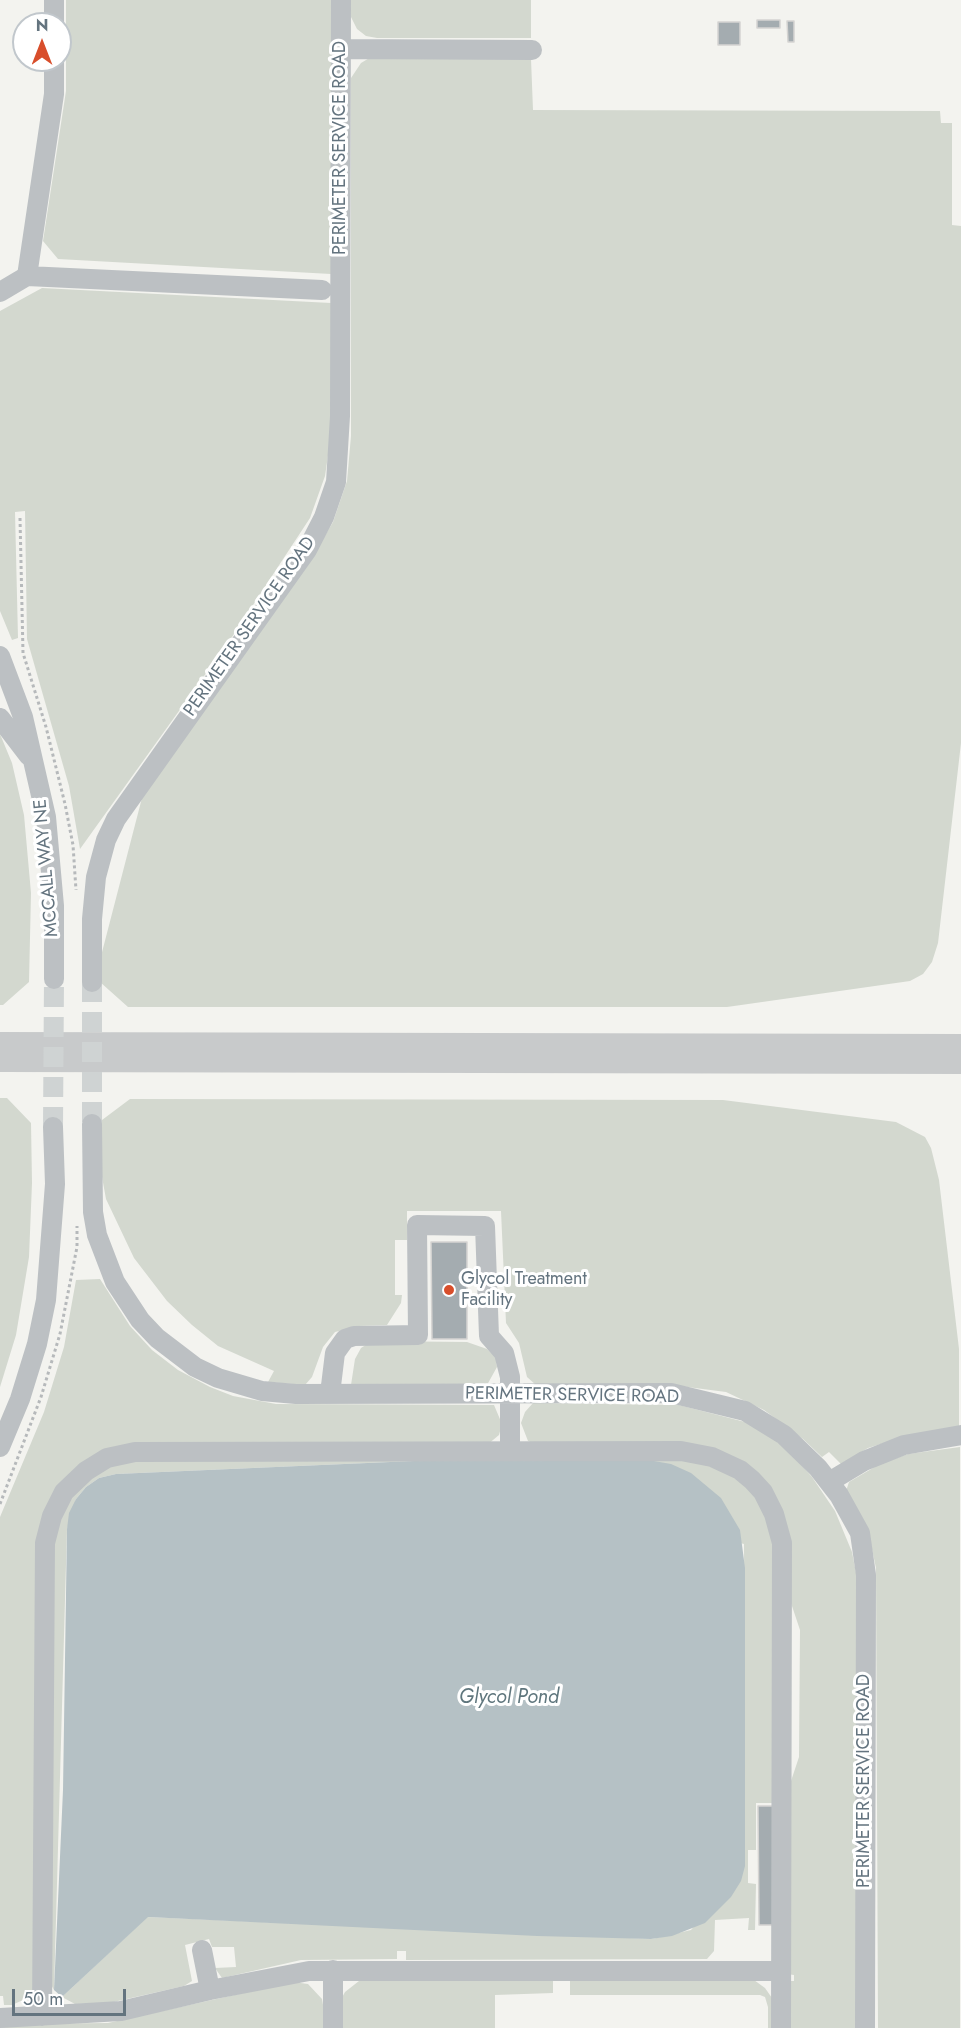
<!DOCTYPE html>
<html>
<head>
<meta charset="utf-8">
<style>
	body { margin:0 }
	#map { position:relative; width:961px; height:2028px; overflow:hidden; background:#f3f3ef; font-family:Jost,sans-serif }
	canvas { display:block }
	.north { position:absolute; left:12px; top:12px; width:60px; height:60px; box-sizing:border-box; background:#fff; border:2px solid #c1c7cc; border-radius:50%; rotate:0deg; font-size:16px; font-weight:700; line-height:24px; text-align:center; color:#64747f }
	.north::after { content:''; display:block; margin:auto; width:21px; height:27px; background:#d84e2b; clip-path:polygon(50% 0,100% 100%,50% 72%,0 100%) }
	.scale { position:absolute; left:12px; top:1989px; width:114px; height:27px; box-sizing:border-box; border:3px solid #64747f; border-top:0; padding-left:8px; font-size:18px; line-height:21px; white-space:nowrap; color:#64747f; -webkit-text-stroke:4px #fff; paint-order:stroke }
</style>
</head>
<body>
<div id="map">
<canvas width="961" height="2028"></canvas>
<div class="north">N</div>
<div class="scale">50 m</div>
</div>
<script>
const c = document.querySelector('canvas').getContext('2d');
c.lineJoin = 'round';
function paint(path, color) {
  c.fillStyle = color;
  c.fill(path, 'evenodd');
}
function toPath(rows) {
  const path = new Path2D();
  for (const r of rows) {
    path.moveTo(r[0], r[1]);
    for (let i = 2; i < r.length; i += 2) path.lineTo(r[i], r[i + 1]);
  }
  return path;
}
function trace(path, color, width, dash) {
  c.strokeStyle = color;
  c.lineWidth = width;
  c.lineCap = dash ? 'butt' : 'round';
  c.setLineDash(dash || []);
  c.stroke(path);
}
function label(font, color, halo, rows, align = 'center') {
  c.font = font + ' Jost,sans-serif';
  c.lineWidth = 6;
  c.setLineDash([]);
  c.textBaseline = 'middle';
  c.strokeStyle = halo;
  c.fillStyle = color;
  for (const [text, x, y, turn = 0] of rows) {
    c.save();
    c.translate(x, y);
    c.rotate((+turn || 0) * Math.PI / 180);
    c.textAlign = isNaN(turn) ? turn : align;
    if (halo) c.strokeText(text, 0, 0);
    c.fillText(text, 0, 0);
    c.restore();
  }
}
paint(toPath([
	[66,0,333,0,331,274,58,259,43,241,66,91],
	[349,0,531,0,531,38,377,38,366,36,357,29,351,17],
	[371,57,531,59,533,110,940,111,941,123,952,123,952,225,961,226,961,743,938,943,932,962,923,974,910,981,727,1007,128,1007,100,982,100,960,143,794,312,558,333,522,347,481,351,436,351,78,361,63],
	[42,288,331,303,331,435,325,476,310,518,232,637,80,849,69,786,27,639,25,511,15,512,18,638,12,640,0,611,0,311],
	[0,734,12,763,24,815,31,893,29,982,3,1005,0,1005],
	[0,1098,7,1098,31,1123,32,1183,29,1257,16,1335,0,1387],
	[130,1099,723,1100,896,1122,925,1137,931,1148,939,1180,959,1349,959,1426,903,1437,868,1448,841,1464,829,1452,822,1457,803,1439,764,1410,726,1392,664,1384,536,1385,527,1377,519,1343,506,1323,501,1211,407,1211,407,1240,395,1240,395,1295,402,1295,401,1303,387,1325,359,1326,335,1332,323,1347,312,1377,305,1385,268,1382,274,1371,218,1346,192,1325,167,1301,134,1258,106,1199,100,1166,98,1123],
	[100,1279,130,1326,152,1350,178,1370,210,1387,233,1396,276,1404,494,1405,502,1424,499,1435,487,1445,145,1446,54,1499,34,1989,23,2000,12,2005,4,2005,3,1996,0,1996,0,1517,44,1412,64,1347,76,1280],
	[372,1341,467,1342,487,1349,496,1357,497,1367,487,1385,351,1385,355,1359,361,1348],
	[533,1403,679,1405,745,1422,771,1437,791,1453,812,1477,835,1511,852,1552,858,1583,857,2028,786,2028,786,1981,794,1981,794,1975,786,1974,787,1793,799,1757,800,1630,789,1597,786,1543,734,1460,538,1445,528,1441,521,1423,525,1412],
	[960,1447,960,2028,878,2028,876,1568,869,1535,846,1491,849,1482,878,1465,908,1454],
	[659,1456,731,1470,756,1493,775,1544,777,1803,756,1803,756,1850,748,1850,748,1883,756,1884,755,1930,748,1930,749,1918,715,1920,714,1951,707,1959,406,1960,406,1951,397,1951,397,1959,301,1960,222,1978,215,1968,236,1967,234,1947,212,1947,209,1939,185,1945,192,1981,184,1986,109,2003,75,2004,62,1997,147,1917,652,1939,691,1930,745,1865,744,1544,413,1461,116,1474,99,1478,86,1487,76,1499,67,1529,54,1990,49,1981,54,1523,81,1482,123,1460],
	[382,1978,553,1978,553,1993,495,1995,495,2028,339,2028,339,2003,345,1992,359,1981],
	[570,1979,754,1980,765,1988,772,1998,775,2028,768,2028,768,2007,765,1997,760,1995,570,1995],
	[293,1982,308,1984,322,1999,327,2028,0,2028,11,2024,108,2023]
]), '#d3d8cf');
paint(toPath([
	[413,1461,654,1461,671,1464,691,1473,721,1498,740,1530,745,1568,745,1866,741,1881,731,1897,705,1923,672,1936,651,1939,537,1936,148,1917,62,1997,54,1990,63,1790,67,1529,69,1513,76,1499,86,1487,99,1478,116,1474]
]), '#b5c1c5');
trace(toPath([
	[0,1052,961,1054]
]), '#c8cacb', 40);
const building = toPath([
	[757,20,780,20,780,28,757,28,757,20],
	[787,21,794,21,794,42,788,42,787,21],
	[718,22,740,22,740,45,718,45,718,22],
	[431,1242,467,1242,467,1339,432,1339,431,1242],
	[758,1806,774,1806,775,1925,759,1925,758,1806]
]);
paint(building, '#a4acb0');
trace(building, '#d5d4d2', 1.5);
trace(toPath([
	[92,982,92,1124],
	[53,1127,54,979]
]), '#cfd3d3', 20, [20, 10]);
trace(toPath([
	[20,518,23,653,46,727,65,804,73,845,76,890],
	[0,1504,41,1397,60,1334,77,1247,77,1226]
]), '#b6b9bb', 3, [3, 3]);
trace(toPath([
	[54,24,54,0],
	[341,49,532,50],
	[27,276,54,94,54,60],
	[0,292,27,276,322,290],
	[0,656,23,717,46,817,54,906,54,979],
	[0,718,29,756],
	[92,982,92,919,96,877,106,840,116,819,307,550,324,517,336,482,340,416,341,0],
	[92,1124,93,1212,97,1235,115,1282,140,1320,157,1338,195,1367,218,1378,262,1391,296,1394,671,1393,745,1411,784,1435,818,1468,839,1495,860,1533,866,1575,865,2028],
	[330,1394,335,1353,345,1339,354,1336,418,1335,417,1225,485,1226,489,1336,504,1353,510,1377,510,1449],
	[0,1447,20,1399,37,1344,46,1300,55,1184,53,1127],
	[829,1482,864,1461,904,1445,961,1435],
	[202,1950,210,1990],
	[333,1970,333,2028],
	[42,2016,45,1543,52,1516,64,1492,86,1471,107,1458,135,1452,681,1451,712,1457,740,1470,752,1480,763,1492,774,1514,782,1543,781,2028],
	[0,2018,121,2011,210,1990,309,1971,781,1971]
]), '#bcc0c3', 20);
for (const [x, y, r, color] of [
	[449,1290,6,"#d84e2b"]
]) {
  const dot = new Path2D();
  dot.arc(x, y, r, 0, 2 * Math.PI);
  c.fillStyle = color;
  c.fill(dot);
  trace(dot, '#fff', 2);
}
label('18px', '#64747f', '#fff', [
	["PERIMETER SERVICE ROAD",341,148,-90],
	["PERIMETER SERVICE ROAD",250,627,-55],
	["MCCALL WAY NE",47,868,-95],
	["PERIMETER SERVICE ROAD",572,1396,1],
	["PERIMETER SERVICE ROAD",865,1781,-90]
]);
label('18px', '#64747f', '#fff', [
	["Glycol Treatment",461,1280],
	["Facility",461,1301]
], 'left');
label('italic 20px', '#5f767d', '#fff', [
	["Glycol Pond",509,1698]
]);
</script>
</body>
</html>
